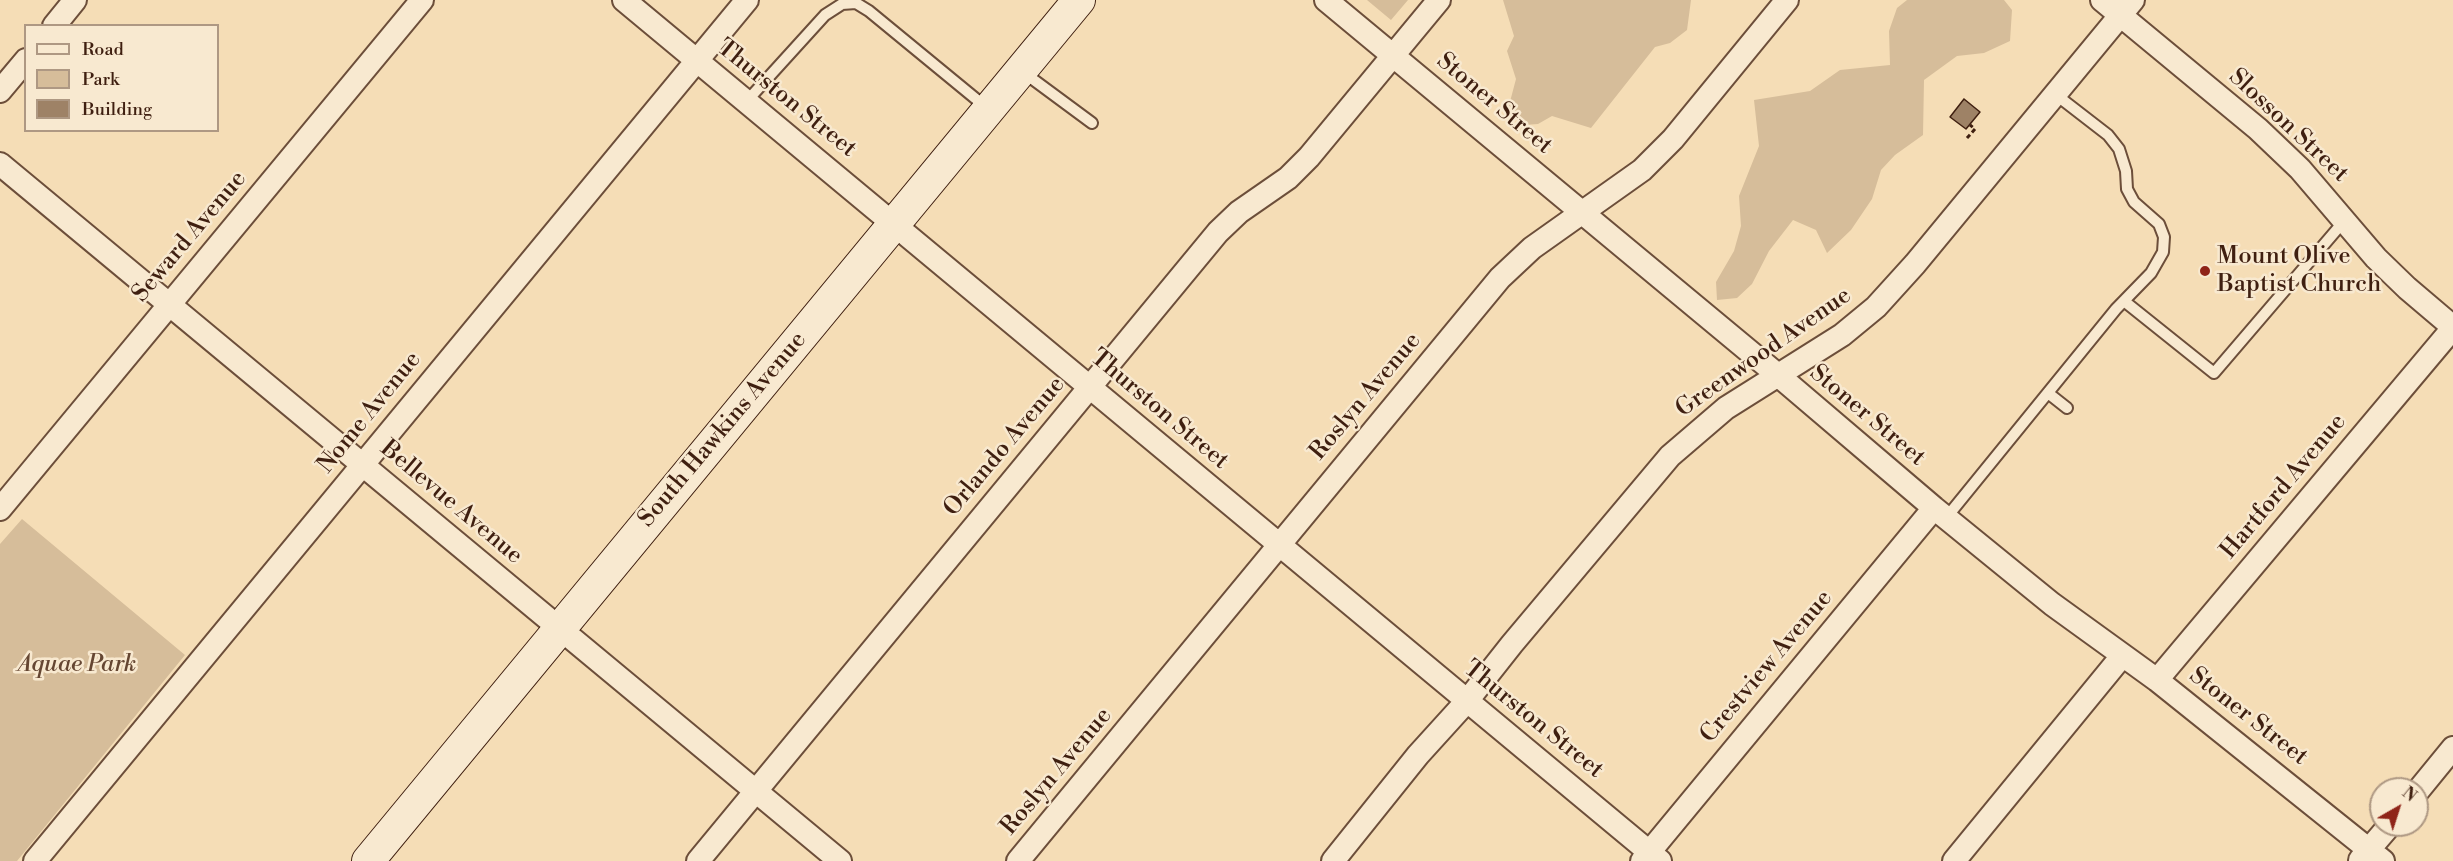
<!DOCTYPE html>
<html>
<head>
<meta charset="utf-8">
<style>
	body { margin:0 }
	#map { position:relative; width:2453px; height:861px; overflow:hidden; background:#f5ddb6; font-family:"Libre Bodoni",serif }
	canvas { display:block }
	.legend { position:absolute; left:24px; top:24px; width:195px; height:108px; box-sizing:border-box; background:#f8e9d0; border:2px solid #ae9883; margin:0; padding:8px 10px; list-style:none; font-size:18px; color:#3f1f10 }
	.legend li { display:flex; align-items:center; gap:12px; height:30px }
	.legend b { width:30px; border:2px solid #ae9883 }
	.north { position:absolute; left:2369px; top:777px; width:60px; height:60px; box-sizing:border-box; background:#f8e9d0; border:2px solid #ae9883; border-radius:50%; rotate:39deg; font-size:16px; font-weight:700; line-height:24px; text-align:center; color:#3f1f10 }
	.north::after { content:''; display:block; margin:auto; width:21px; height:27px; background:#8f2418; clip-path:polygon(50% 0,100% 100%,50% 72%,0 100%) }
</style>
</head>
<body>
<div id="map">
<canvas width="2453" height="861"></canvas>
<ul class="legend">
<li><b style="height:8px;background:#f8e9d0"></b>Road</li>
<li><b style="height:16px;background:#d6bd9a"></b>Park</li>
<li><b style="height:16px;background:#9e8266"></b>Building</li>
</ul>
<div class="north">N</div>
</div>
<script>
const c = document.querySelector('canvas').getContext('2d');
c.lineJoin = 'round';
function paint(path, color) {
  c.fillStyle = color;
  c.fill(path, 'evenodd');
}
function toPath(rows) {
  const path = new Path2D();
  for (const r of rows) {
    path.moveTo(r[0], r[1]);
    for (let i = 2; i < r.length; i += 2) path.lineTo(r[i], r[i + 1]);
  }
  return path;
}
function trace(path, color, width, dash) {
  c.strokeStyle = color;
  c.lineWidth = width;
  c.lineCap = dash ? 'butt' : 'round';
  c.setLineDash(dash || []);
  c.stroke(path);
}
function label(font, color, halo, rows, align = 'center') {
  c.font = font + ' "Libre Bodoni",serif';
  c.lineWidth = 5;
  c.setLineDash([]);
  c.textBaseline = 'middle';
  c.strokeStyle = halo;
  c.fillStyle = color;
  for (const [text, x, y, turn = 0] of rows) {
    c.save();
    c.translate(x, y);
    c.rotate((+turn || 0) * Math.PI / 180);
    c.textAlign = isNaN(turn) ? turn : align;
    if (halo) c.strokeText(text, 0, 0);
    c.fillText(text, 0, 0);
    c.restore();
  }
}
paint(toPath([
	[1367,0,1408,0,1391,20],
	[1503,0,1691,0,1687,30,1670,43,1655,47,1591,128,1552,116,1538,124,1524,125,1507,113,1516,79,1507,51,1514,36],
	[1907,0,2004,0,2012,10,2010,41,1984,53,1957,56,1924,80,1923,135,1895,155,1881,170,1872,199,1851,230,1827,253,1816,230,1793,220,1769,251,1752,284,1737,298,1717,300,1716,282,1734,251,1741,226,1739,196,1759,146,1754,100,1810,91,1840,70,1890,65,1889,31,1897,8],
	[22,519,185,655,17,861,0,861,0,544]
]), '#d6bd9a');
const building = toPath([
	[1964,99,1980,112,1966,129,1950,117,1964,99]
]);
paint(building, '#9e8266');
trace(building, '#3f1f10', 1.5);
const lane = toPath([
	[1023,72,1092,123],
	[746,102,825,15,842,4,856,3,869,11,987,108],
	[2124,301,2214,373,2345,220],
	[2048,393,2067,408],
	[1946,518,2116,309,2151,273,2163,252,2164,237,2159,224,2134,202,2127,189,2126,171,2119,149,2108,135,2055,94]
]);
const street = toPath([
	[624,0,1660,861],
	[1326,0,1779,376,1934,508,2052,604,2157,680,2383,861],
	[2102,0,2258,129,2300,169,2376,258,2407,288,2453,327],
	[54,26,75,0],
	[0,91,26,60],
	[0,164,840,861],
	[0,509,422,0],
	[2157,680,2453,328],
	[2417,792,2453,748],
	[2360,860,2390,825],
	[35,861,747,0],
	[698,861,1218,232,1239,212,1288,178,1309,157,1439,0],
	[1018,861,1500,278,1532,248,1642,170,1673,139,1787,0],
	[1333,861,1418,755,1467,701,1512,644,1670,456,1726,408,1842,335,1876,307,1915,264,2133,0],
	[1642,861,1934,508],
	[1954,861,2122,656]
]);
const secondary = toPath([
	[368,861,1079,0]
]);
trace(lane, '#6c4e3a', 14);
trace(street, '#6c4e3a', 26);
trace(secondary, '#3f1f10', 34);
trace(toPath([
	[1967,138,1975,129,1970,125]
]), '#3f1f10', 3, [4.5, 3]);
trace(lane, '#f8e9d0', 10);
trace(street, '#f8e9d0', 22);
trace(secondary, '#f8e9d0', 32);
for (const [x, y, r, color] of [
	[2205,271,6,"#8f2418"]
]) {
  const dot = new Path2D();
  dot.arc(x, y, r, 0, 2 * Math.PI);
  c.fillStyle = color;
  c.fill(dot);
  trace(dot, '#f8e9d0', 2);
}
label('24px', '#3f1f10', '#f8e9d0', [
	["Thurston Street",786,99,39],
	["Stoner Street",1494,104,40],
	["Slosson Street",2288,126,43],
	["Seward Avenue",190,237,-50],
	["Greenwood Avenue",1764,353,-35],
	["Roslyn Avenue",1366,397,-50],
	["Thurston Street",1159,410,40],
	["Nome Avenue",370,413,-51],
	["Stoner Street",1867,416,40],
	["South Hawkins Avenue",723,430,-50],
	["Orlando Avenue",1005,447,-50],
	["Hartford Avenue",2284,487,-50],
	["Bellevue Avenue",451,503,40],
	["Crestview Avenue",1767,667,-50],
	["Stoner Street",2248,717,38],
	["Thurston Street",1533,720,39],
	["Roslyn Avenue",1057,772,-50]
]);
label('24px', '#3f1f10', '#f8e9d0', [
	["Mount Olive",2217,257],
	["Baptist Church",2217,285]
], 'left');
label('italic 24px', '#654632', '#f8e9d0', [
	["Aquae Park",77,665]
]);
</script>
</body>
</html>
